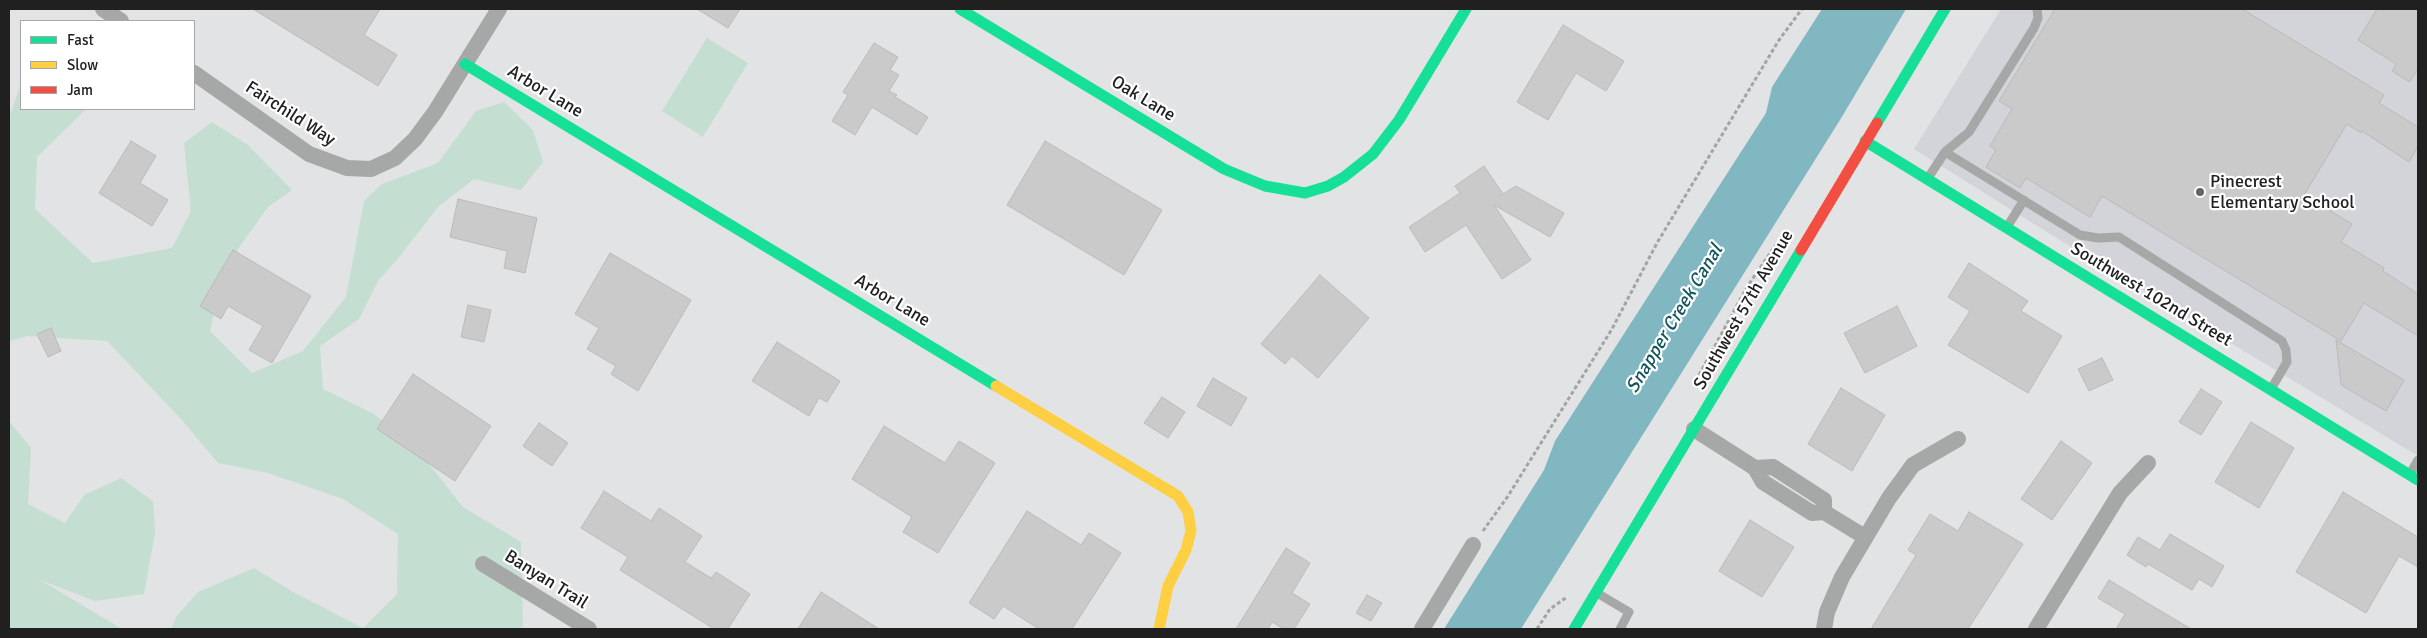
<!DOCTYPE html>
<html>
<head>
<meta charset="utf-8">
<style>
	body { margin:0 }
	#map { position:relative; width:2427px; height:638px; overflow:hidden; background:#e2e3e4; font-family:Signika,sans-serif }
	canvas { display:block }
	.frame { position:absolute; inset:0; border:10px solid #202021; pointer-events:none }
	.legend { position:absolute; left:20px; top:20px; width:175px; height:90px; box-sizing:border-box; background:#fff; border:1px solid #a6a6a6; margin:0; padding:6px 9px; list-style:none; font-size:15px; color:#202021 }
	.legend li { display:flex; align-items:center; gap:10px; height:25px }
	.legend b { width:25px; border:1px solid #a6a6a6 }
</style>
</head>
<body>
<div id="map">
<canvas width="2427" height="638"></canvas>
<div class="frame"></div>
<ul class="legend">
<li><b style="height:6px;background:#16e098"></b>Fast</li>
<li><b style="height:6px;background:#ffcf43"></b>Slow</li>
<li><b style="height:6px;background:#f24e42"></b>Jam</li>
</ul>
</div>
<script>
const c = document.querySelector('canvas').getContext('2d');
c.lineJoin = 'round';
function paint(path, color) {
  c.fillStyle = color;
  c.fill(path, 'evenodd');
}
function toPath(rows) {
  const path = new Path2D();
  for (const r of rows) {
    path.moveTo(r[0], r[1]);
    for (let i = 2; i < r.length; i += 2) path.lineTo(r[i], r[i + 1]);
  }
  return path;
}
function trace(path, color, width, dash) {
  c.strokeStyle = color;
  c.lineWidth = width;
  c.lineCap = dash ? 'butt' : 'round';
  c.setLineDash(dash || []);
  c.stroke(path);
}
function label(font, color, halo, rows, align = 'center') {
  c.font = font + ' Signika,sans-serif';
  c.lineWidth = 4.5;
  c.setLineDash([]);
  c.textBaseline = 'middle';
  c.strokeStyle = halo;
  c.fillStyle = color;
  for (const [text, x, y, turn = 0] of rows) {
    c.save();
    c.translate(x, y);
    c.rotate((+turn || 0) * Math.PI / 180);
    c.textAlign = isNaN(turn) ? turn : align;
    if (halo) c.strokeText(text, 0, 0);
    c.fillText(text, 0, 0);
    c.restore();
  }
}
paint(toPath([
	[2001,9,2418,9,2418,456,2050,234,1914,149]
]), '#d2d4da');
paint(toPath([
	[707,38,748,63,703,137,662,111],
	[21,84,21,109,86,109,37,157,35,209,93,263,172,248,191,211,184,143,212,122,248,145,292,190,268,207,223,270,210,331,252,373,303,351,346,297,364,201,382,184,438,163,476,111,504,102,533,130,543,162,521,190,474,179,438,207,400,256,378,281,359,319,320,346,323,389,372,413,409,439,463,507,521,542,523,626,519,629,171,629,176,617,198,592,254,568,295,593,363,628,397,594,398,534,343,499,268,473,218,463,181,419,107,341,27,336,9,341,9,118],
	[9,421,31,448,28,504,65,523,84,495,121,478,153,501,155,533,144,594,95,601,40,580,122,629,9,629]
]), '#c4ded2');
paint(toPath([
	[1822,9,1906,9,1840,120,1521,629,1444,629,1544,470,1555,441,1766,113,1772,87]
]), '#81b7c1');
const building = toPath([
	[253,9,380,9,364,35,397,55,378,86,253,9],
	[697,9,740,9,728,28,697,9],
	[2055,9,2242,9,2384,95,2379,103,2418,127,2418,146,2409,162,2362,131,2361,133,2347,124,2304,195,2352,224,2341,242,2384,268,2383,271,2418,294,2418,336,2364,303,2341,341,2102,196,2090,217,2026,178,2020,188,1986,167,1996,150,1990,146,2012,109,1999,101,2055,9],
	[2377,9,2418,9,2418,68,2410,82,2392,71,2396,64,2358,40,2377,9],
	[1563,25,1624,61,1606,91,1576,73,1548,120,1517,102,1563,25],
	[874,43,898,57,890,70,899,75,889,91,897,95,895,97,928,117,917,135,872,107,855,135,832,121,848,95,843,92,874,43],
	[131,141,156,156,140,183,168,200,152,226,99,193,131,141],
	[1045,141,1162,210,1124,275,1007,205,1045,141],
	[1484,166,1503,194,1516,186,1564,213,1550,237,1494,205,1531,260,1502,279,1466,225,1425,252,1409,227,1460,193,1455,186,1484,166],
	[458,199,537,218,525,273,504,268,507,251,450,237,458,199],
	[233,250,311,296,272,363,249,350,263,326,228,306,221,319,200,306,233,250],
	[610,253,691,300,638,391,611,374,616,366,587,349,599,328,575,314,610,253],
	[1969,263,2028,301,2021,311,2062,336,2028,393,1948,345,1970,311,1948,297,1969,263],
	[1320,275,1369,318,1318,378,1292,356,1285,364,1261,344,1320,275],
	[468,305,491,310,484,342,461,337,468,305],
	[1897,306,1917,346,1865,373,1844,333,1897,306],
	[51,328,61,351,48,357,37,334,51,328],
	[2336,340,2404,380,2386,411,2341,385,2336,340],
	[777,342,840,381,827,402,819,398,809,416,752,381,777,342],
	[2102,358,2113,380,2089,391,2078,369,2102,358],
	[413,374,491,426,455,481,377,429,413,374],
	[1213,378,1247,398,1231,426,1197,406,1213,378],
	[1841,388,1885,415,1852,471,1808,444,1841,388],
	[2201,389,2222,402,2201,435,2179,422,2201,389],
	[1162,397,1185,412,1168,438,1144,423,1162,397],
	[2251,422,2294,448,2259,508,2215,482,2251,422],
	[539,423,568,443,552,466,523,446,539,423],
	[884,426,945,463,959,441,995,463,938,553,903,532,912,517,852,479,884,426],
	[2061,441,2092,463,2052,520,2021,499,2061,441],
	[604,491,651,521,659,508,702,536,685,562,711,578,716,572,750,594,728,629,714,629,620,570,628,557,581,528,604,491],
	[2343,492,2418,537,2418,567,2399,556,2366,613,2296,572,2343,492],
	[1027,511,1081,545,1089,533,1121,553,1072,629,1039,629,1003,606,994,619,969,603,1027,511],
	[1969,512,2023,544,1968,629,1871,629,1916,555,1908,550,1930,514,1958,531,1969,512],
	[1750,520,1794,547,1762,597,1719,571,1750,520],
	[2170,534,2224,566,2212,587,2199,579,2192,590,2148,564,2146,567,2127,555,2138,537,2160,550,2170,534],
	[1286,548,1310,563,1292,593,1310,604,1294,629,1284,629,1272,622,1268,629,1236,629,1286,548],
	[2109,580,2191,629,2116,629,2125,614,2098,598,2109,580],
	[821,592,879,629,798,629,821,592],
	[1367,595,1382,603,1371,621,1356,613,1367,595]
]);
paint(building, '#cacaca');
trace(building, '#bababa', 1);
trace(toPath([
	[1699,375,1747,287,1777,243],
	[1483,531,1508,496,1612,329,1657,243,1779,40,1802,9],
	[1537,629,1550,609,1567,597]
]), '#a4a4a4', 3, [4, 2.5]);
trace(toPath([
	[1945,152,2080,235,2098,238,2119,237,2282,341,2286,350,2287,362,2271,389],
	[1928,178,1945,152,1969,132,2034,28,2038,18,2037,9],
	[2007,227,2024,200],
	[2410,474,2418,460],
	[1597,593,1629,612,1620,629]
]), '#a6a7a7', 9);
trace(toPath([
	[103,9,121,21],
	[194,73,309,154,347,168,371,169,395,158,415,139,435,112,499,9],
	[1694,429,1755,468,1763,482,1812,513,1824,512,1865,537],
	[1755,468,1773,467,1824,500,1824,512],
	[483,564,589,629],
	[1422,629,1473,545],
	[1824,629,1827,612,1842,577,1889,498,1913,465,1958,439],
	[2036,629,2120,493,2148,463]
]), '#a6a7a7', 16);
trace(toPath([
	[960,9,1224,169,1265,186,1305,193,1328,186,1344,177,1373,154,1399,120,1466,9],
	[465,64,996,386],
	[1877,123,1945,9],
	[1865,141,2418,480],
	[1574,629,1801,250]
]), '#16e098', 11);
trace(toPath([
	[996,386,1178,496,1188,512,1191,531,1186,550,1168,586,1159,629]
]), '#ffcf43', 11);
trace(toPath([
	[1801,250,1877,123]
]), '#f24e42', 11);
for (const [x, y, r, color] of [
	[2200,192,5,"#646465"]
]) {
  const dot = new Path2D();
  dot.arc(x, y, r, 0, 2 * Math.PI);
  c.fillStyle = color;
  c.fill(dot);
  trace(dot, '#fff', 2);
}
label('18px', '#202021', '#fff', [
	["Arbor Lane",545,92,31],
	["Oak Lane",1143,99,31],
	["Fairchild Way",290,114,33],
	["Southwest 102nd Street",2151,295,31],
	["Arbor Lane",892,301,31],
	["Southwest 57th Avenue",1744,310,-60],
	["Banyan Trail",546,580,32]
]);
label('18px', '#202021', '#fff', [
	["Pinecrest",2210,182],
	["Elementary School",2210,203]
], 'left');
label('italic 19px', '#12555f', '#fff', [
	["Snapper Creek Canal",1675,319,-59]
]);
</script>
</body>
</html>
